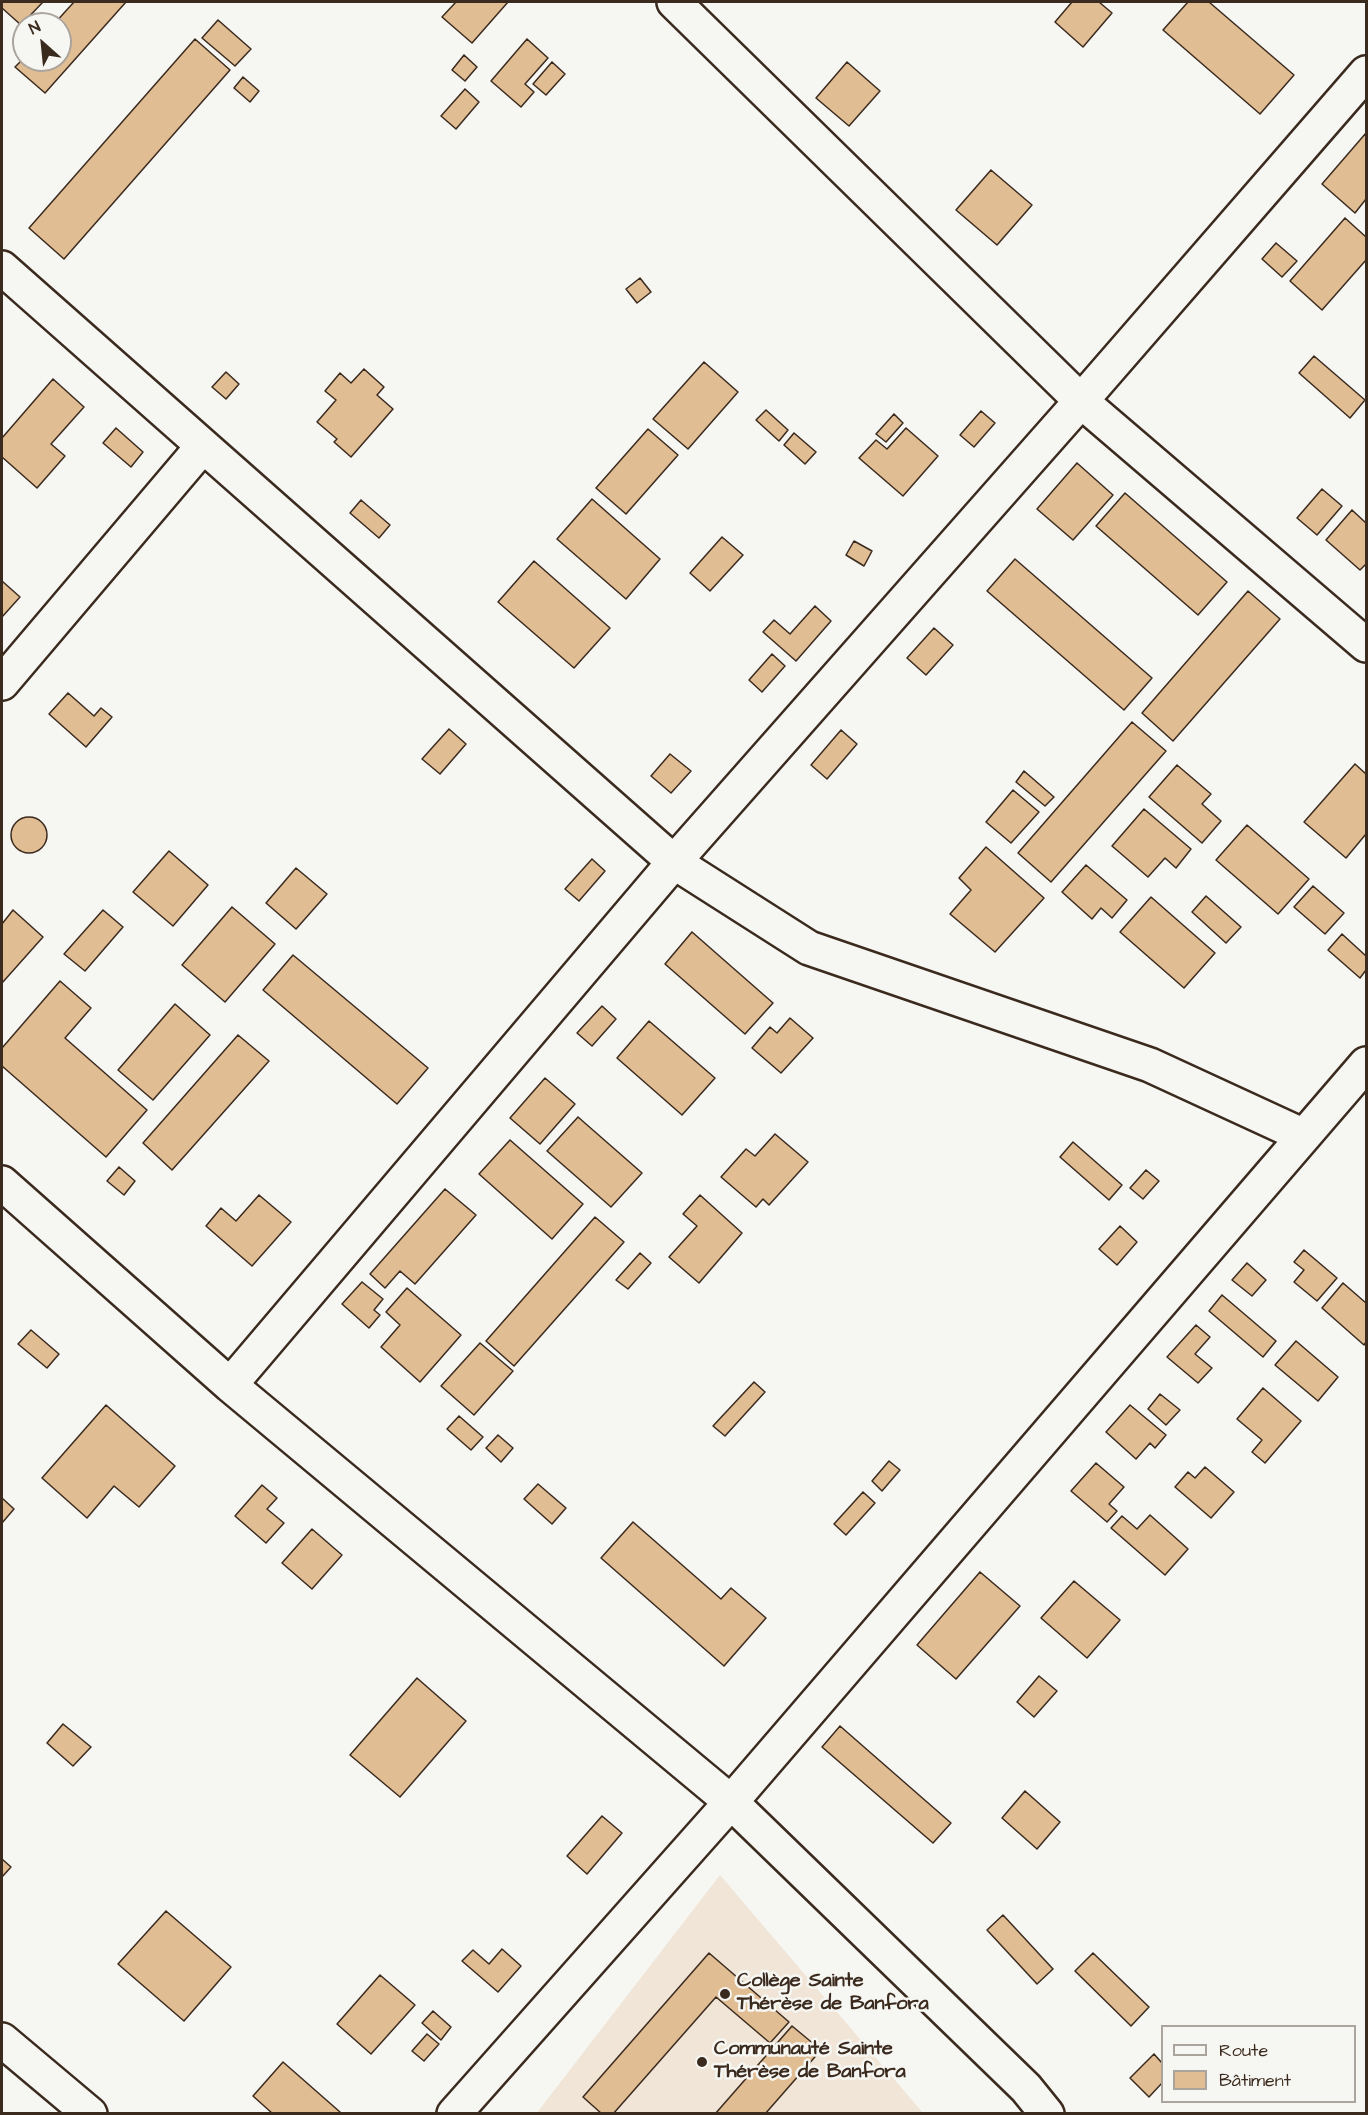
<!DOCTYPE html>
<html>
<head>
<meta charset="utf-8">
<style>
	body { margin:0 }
	#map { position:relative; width:1368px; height:2115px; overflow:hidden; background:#f6f6f2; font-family:"Architects Daughter",sans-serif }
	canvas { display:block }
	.frame { position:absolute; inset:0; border:3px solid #3b2a1e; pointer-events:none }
	.legend { position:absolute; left:1161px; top:2025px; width:195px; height:78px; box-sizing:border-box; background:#f6f6f2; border:2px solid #aba49d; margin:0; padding:8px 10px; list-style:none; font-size:18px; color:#3b2a1e }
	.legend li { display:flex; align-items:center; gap:12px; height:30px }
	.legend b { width:30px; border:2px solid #aba49d }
	.north { position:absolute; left:12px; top:12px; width:60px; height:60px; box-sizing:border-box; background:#f6f6f2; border:2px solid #aba49d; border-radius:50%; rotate:333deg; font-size:16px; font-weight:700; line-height:24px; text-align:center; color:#3b2a1e }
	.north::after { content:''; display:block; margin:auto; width:21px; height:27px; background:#3b2a1e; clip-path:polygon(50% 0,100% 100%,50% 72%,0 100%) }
</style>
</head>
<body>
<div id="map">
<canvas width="1368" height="2115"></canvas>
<div class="frame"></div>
<ul class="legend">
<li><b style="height:8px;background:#f6f6f2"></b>Route</li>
<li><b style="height:16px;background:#e1bd93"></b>Bâtiment</li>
</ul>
<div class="north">N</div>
</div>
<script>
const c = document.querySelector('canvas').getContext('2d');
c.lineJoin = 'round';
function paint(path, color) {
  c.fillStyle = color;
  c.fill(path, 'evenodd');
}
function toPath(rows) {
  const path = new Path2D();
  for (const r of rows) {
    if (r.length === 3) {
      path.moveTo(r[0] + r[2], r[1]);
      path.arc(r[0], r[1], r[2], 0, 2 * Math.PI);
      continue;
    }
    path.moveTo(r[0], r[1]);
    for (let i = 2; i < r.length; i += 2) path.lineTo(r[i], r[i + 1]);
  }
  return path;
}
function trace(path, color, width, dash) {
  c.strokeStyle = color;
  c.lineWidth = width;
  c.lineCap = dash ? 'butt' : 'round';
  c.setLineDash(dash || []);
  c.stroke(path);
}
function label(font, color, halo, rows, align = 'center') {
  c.font = font + ' "Architects Daughter",sans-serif';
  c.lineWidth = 5;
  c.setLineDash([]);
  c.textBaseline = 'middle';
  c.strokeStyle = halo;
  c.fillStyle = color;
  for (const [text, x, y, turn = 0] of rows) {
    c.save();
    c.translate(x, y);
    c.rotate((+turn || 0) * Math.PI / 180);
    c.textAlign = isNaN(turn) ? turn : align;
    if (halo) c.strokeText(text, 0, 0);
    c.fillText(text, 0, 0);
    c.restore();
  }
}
paint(toPath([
	[720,1875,923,2113,536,2114]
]), '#f0e5d6');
const building = toPath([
	[2,2,43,2,21,25,2,8,2,2],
	[74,2,126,2,45,93,15,67,24,58,24,60,60,60,60,24,54,24,74,2],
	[456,2,508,2,472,43,442,17,456,2],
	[1072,2,1099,2,1112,13,1083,47,1055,22,1072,2],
	[1188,2,1209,2,1294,75,1260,114,1163,30,1188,2],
	[218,20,251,49,235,66,202,38,218,20],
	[195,39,230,70,64,259,29,228,195,39],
	[527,39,548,58,525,84,534,92,521,107,491,81,527,39],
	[464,55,477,67,465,81,452,70,464,55],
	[552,62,565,74,546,95,533,84,552,62],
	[847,62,880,91,849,126,816,98,847,62],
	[243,77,259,91,250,102,234,88,243,77],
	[465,89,479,102,456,129,441,116,465,89],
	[1366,133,1366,199,1355,213,1322,184,1366,133],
	[991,170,1032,205,997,245,956,210,991,170],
	[1345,218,1366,237,1366,260,1322,310,1290,281,1345,218],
	[1276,243,1297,261,1282,277,1262,259,1276,243],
	[640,278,651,292,637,303,626,289,640,278],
	[1314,356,1365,400,1350,418,1299,373,1314,356],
	[704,362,738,392,688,449,653,419,704,362],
	[364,369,384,387,377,395,393,409,351,457,334,442,337,439,317,422,336,400,325,391,340,373,351,383,364,369],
	[226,372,239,384,226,399,212,387,226,372],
	[53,379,84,407,51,444,65,456,37,488,2,457,2,438,53,379],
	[766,410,788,430,779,441,756,420,766,410],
	[981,411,995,423,974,447,960,435,981,411],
	[894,414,903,423,886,442,876,434,894,414],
	[116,428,143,452,131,467,103,443,116,428],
	[906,428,938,456,903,496,859,458,876,440,887,449,906,428],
	[648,429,678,455,626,514,596,488,648,429],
	[794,433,816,452,805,464,784,445,794,433],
	[1077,463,1113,495,1073,540,1037,509,1077,463],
	[1322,489,1342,506,1317,535,1297,518,1322,489],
	[1125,493,1227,582,1198,615,1096,526,1125,493],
	[592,499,660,559,626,599,557,539,592,499],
	[361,500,390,525,379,538,350,513,361,500],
	[1352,510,1366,523,1366,564,1360,570,1326,540,1352,510],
	[722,537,743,555,710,591,690,573,722,537],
	[854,541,872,551,864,566,846,555,854,541],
	[1015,559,1152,678,1124,710,987,591,1015,559],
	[534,561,610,628,574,668,498,602,534,561],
	[2,581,20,597,2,617,2,581],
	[1248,591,1280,619,1173,741,1142,713,1248,591],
	[815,606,831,621,796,661,763,632,774,620,790,634,815,606],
	[934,628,953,645,926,675,907,658,934,628],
	[772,654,785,666,762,692,749,680,772,654],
	[68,693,94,716,101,708,112,717,86,747,49,714,68,693],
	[1132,722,1166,751,1051,882,1018,853,1132,722],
	[449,729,466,744,440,774,422,759,449,729],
	[841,730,857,744,827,779,811,765,841,730],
	[670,754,691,771,671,793,651,776,670,754],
	[1355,764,1366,774,1366,834,1346,858,1304,822,1355,764],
	[1177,765,1211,794,1202,804,1221,821,1202,843,1149,797,1177,765],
	[1024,771,1054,797,1045,806,1016,782,1024,771],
	[1013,790,1039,812,1011,843,986,822,1013,790],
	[1144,809,1191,849,1176,868,1165,858,1148,877,1112,846,1144,809],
	[29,835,18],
	[1247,825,1309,879,1278,914,1216,860,1247,825],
	[986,847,1044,898,995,952,950,914,971,890,959,878,986,847],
	[169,851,208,885,173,926,133,892,169,851],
	[592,859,605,871,579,901,565,889,592,859],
	[1086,865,1127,900,1112,918,1101,908,1092,919,1062,892,1086,865],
	[296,868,327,894,296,929,266,903,296,868],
	[1313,886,1344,913,1325,934,1294,907,1313,886],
	[1206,896,1241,927,1226,943,1192,912,1206,896],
	[1151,897,1215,953,1184,988,1120,932,1151,897],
	[232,907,275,944,225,1002,182,965,232,907],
	[13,910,43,937,2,983,2,924,13,910],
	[103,910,123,927,85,971,64,954,103,910],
	[692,932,773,1003,745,1034,665,964,692,932],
	[1342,934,1366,956,1366,970,1360,978,1328,950,1342,934],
	[293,955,428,1068,397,1104,263,990,293,955],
	[60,981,91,1008,65,1038,147,1110,106,1157,2,1066,2,1048,60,981],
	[175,1004,210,1035,153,1100,118,1070,175,1004],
	[602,1006,616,1019,592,1046,577,1033,602,1006],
	[790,1018,813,1038,781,1073,752,1048,770,1027,777,1033,790,1018],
	[649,1021,715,1078,682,1115,617,1058,649,1021],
	[238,1035,269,1061,172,1170,143,1143,238,1035],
	[545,1078,575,1104,540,1144,510,1118,545,1078],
	[578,1117,642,1173,611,1207,547,1151,578,1117],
	[775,1134,808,1162,769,1205,763,1199,756,1207,721,1177,746,1149,755,1156,775,1134],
	[510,1140,583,1204,552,1239,479,1174,510,1140],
	[1073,1142,1122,1185,1109,1200,1060,1157,1073,1142],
	[119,1167,135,1181,124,1195,107,1181,119,1167],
	[1146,1170,1159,1181,1143,1199,1130,1188,1146,1170],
	[445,1189,476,1215,415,1284,400,1271,385,1288,370,1274,445,1189],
	[259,1195,291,1222,252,1266,206,1226,221,1208,236,1221,259,1195],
	[700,1195,742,1233,699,1283,669,1257,697,1226,683,1214,700,1195],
	[595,1217,624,1242,514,1366,486,1341,595,1217],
	[1120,1226,1137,1242,1117,1265,1099,1249,1120,1226],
	[1304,1250,1337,1278,1317,1301,1294,1282,1304,1270,1294,1262,1304,1250],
	[640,1253,651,1263,628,1289,616,1280,640,1253],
	[1247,1263,1266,1280,1252,1296,1232,1280,1247,1263],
	[362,1282,383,1299,374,1310,380,1315,369,1328,342,1304,362,1282],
	[1343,1283,1366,1303,1366,1342,1364,1345,1322,1308,1343,1283],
	[407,1288,461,1335,420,1382,381,1347,400,1325,386,1312,407,1288],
	[1222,1295,1276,1341,1263,1357,1209,1311,1222,1295],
	[1196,1325,1210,1337,1195,1354,1212,1368,1198,1383,1167,1357,1196,1325],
	[31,1330,59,1354,47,1368,18,1344,31,1330],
	[1296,1341,1338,1377,1318,1401,1275,1365,1296,1341],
	[480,1343,513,1371,474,1415,441,1386,480,1343],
	[754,1382,765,1392,725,1436,713,1426,754,1382],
	[1263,1388,1301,1421,1265,1463,1252,1452,1262,1440,1237,1419,1263,1388],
	[1160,1394,1180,1410,1166,1425,1148,1409,1160,1394],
	[106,1405,175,1466,139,1507,114,1486,87,1518,42,1478,106,1405],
	[1130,1405,1166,1435,1155,1448,1150,1443,1136,1459,1106,1432,1130,1405],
	[459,1416,483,1437,471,1450,447,1429,459,1416],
	[498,1435,513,1448,501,1462,486,1448,498,1435],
	[889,1461,900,1470,882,1491,872,1481,889,1461],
	[1096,1463,1124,1487,1109,1504,1117,1511,1107,1522,1071,1491,1096,1463],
	[1205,1467,1234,1492,1211,1518,1175,1487,1188,1472,1195,1478,1205,1467],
	[538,1484,566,1508,552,1524,524,1499,538,1484],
	[262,1485,277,1498,267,1509,284,1523,266,1543,235,1516,262,1485],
	[863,1492,875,1503,846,1535,834,1524,863,1492],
	[2,1498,14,1509,2,1523,2,1498],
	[1150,1515,1188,1549,1165,1575,1111,1528,1122,1516,1137,1529,1150,1515],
	[633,1522,721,1599,731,1588,766,1618,724,1666,601,1558,633,1522],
	[312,1529,342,1555,312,1589,282,1563,312,1529],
	[980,1572,1020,1606,956,1679,917,1645,980,1572],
	[1074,1581,1120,1620,1087,1658,1041,1618,1074,1581],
	[1039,1676,1057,1691,1034,1717,1017,1702,1039,1676],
	[417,1678,466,1721,400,1797,350,1755,417,1678],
	[63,1724,91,1747,73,1766,47,1743,63,1724],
	[840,1726,951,1823,933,1843,822,1747,840,1726],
	[1025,1791,1060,1822,1037,1849,1002,1818,1025,1791],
	[602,1816,622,1833,587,1874,567,1856,602,1816],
	[2,1859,11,1867,2,1877,2,1859],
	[166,1911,231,1967,184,2021,118,1964,166,1911],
	[1003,1915,1053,1969,1037,1984,987,1930,1003,1915],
	[502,1949,521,1966,498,1992,462,1961,473,1950,489,1964,502,1949],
	[709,1953,789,2022,770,2043,716,1997,613,2114,602,2114,583,2097,709,1953],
	[1093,1953,1149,2007,1131,2026,1075,1971,1093,1953],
	[380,1975,415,2005,371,2054,337,2024,380,1975],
	[433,2011,451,2027,441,2040,422,2023,433,2011],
	[792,2026,821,2050,765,2114,715,2114,792,2026],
	[427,2034,439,2044,424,2061,412,2051,427,2034],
	[1154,2054,1162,2063,1162,2083,1149,2097,1130,2078,1154,2054],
	[283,2062,340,2112,339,2114,273,2114,253,2096,283,2062]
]);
paint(building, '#e1bd93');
trace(building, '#3b2a1e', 1.5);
const minor = toPath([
	[674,2,1081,401,1366,645],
	[2,268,674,862,809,948,1150,1065,1304,1136],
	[2,683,203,446],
	[2,1183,230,1385,731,1802,1026,2088,1047,2114],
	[230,1385,674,862,1081,401,1366,73],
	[2,2040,90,2114],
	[454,2114,731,1802,1366,1064]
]);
trace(minor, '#3b2a1e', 38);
trace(minor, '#f6f6f2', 33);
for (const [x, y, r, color] of [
	[725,1994,6,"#3b2a1e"],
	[702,2062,6,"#3b2a1e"]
]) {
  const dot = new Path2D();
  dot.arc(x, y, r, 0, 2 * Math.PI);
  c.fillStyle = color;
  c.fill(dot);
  trace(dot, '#f6f6f2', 2);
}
label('bold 20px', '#3b2a1e', '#f6f6f2', [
	["Collège Sainte",737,1982],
	["Thérèse de Banfora",737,2005],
	["Communauté Sainte",714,2050],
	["Thérèse de Banfora",714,2073]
], 'left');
</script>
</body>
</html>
